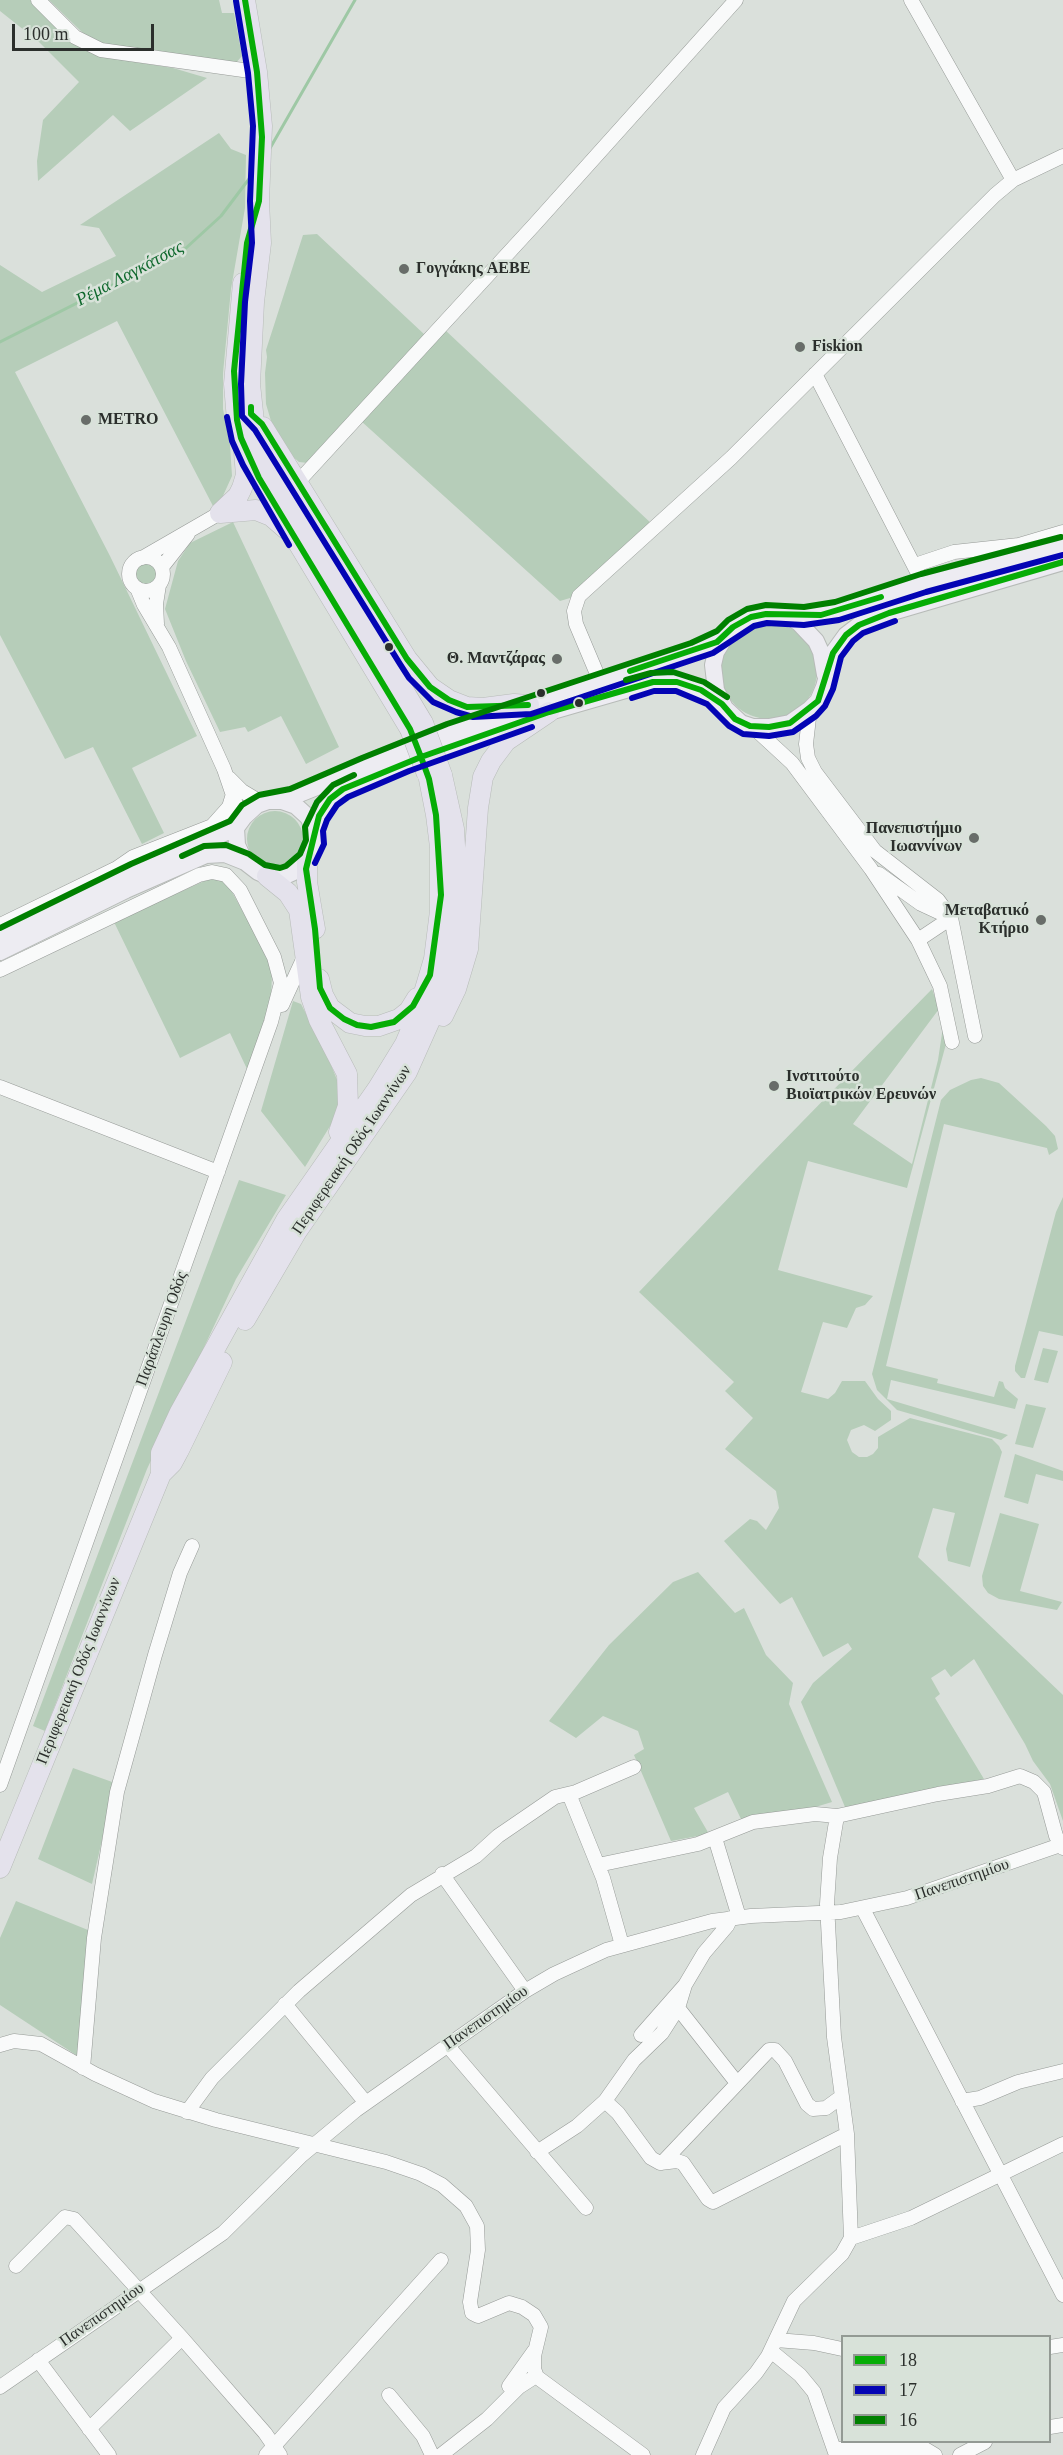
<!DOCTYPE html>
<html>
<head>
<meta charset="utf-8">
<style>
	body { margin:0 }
	#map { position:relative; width:1063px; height:2455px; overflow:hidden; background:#dae0db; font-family:Georgia,serif }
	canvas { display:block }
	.legend { position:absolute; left:841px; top:2335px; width:210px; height:108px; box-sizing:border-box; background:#d8e2d9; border:2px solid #939a94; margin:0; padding:8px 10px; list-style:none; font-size:18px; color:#2b2f2c }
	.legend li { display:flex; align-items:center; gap:12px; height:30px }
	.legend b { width:30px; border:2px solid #939a94 }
	.scale { position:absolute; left:12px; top:24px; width:142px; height:27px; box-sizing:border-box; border:3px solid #2b2f2c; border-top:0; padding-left:8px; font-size:18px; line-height:21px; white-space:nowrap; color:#2b2f2c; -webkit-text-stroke:4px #d8e2d9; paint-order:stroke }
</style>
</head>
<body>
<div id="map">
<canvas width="1063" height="2455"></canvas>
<ul class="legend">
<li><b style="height:8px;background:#06ad06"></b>18</li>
<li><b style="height:8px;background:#0404b4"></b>17</li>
<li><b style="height:8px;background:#008000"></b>16</li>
</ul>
<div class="scale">100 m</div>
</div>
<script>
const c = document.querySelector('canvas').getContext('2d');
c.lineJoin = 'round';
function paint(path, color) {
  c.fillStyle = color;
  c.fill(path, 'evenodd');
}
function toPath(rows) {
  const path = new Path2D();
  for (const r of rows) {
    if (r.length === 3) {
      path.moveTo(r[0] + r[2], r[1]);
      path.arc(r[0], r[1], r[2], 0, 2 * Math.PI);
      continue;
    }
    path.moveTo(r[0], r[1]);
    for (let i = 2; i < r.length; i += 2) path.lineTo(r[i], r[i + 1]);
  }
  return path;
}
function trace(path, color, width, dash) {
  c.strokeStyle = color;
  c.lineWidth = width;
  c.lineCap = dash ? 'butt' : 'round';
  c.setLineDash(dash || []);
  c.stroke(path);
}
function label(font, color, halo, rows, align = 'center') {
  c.font = font + ' Georgia,serif';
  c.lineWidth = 5;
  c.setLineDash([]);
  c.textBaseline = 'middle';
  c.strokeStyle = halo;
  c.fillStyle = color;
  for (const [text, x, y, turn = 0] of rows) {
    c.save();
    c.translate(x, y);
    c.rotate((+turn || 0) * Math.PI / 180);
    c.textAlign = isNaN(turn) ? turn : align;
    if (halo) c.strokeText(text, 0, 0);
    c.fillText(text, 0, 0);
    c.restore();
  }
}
paint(toPath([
	[0,0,30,0,67,35,97,56,173,68,207,78,130,131,113,115,38,181,37,161,43,120,79,82,39,42,0,11],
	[49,0,219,0,222,13,234,13,242,56,234,65,107,46,84,34],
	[219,133,231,149,246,155,245,208,231,289,223,373,223,409,230,445,232,476,222,498,213,506,117,321,15,372,110,556,197,736,132,768,164,833,142,844,93,747,65,759,0,635,0,265,42,292,116,256,99,228,80,225],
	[317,234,425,335,308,463,299,462,292,456,271,421,266,404,265,373,267,357,266,350,303,235],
	[444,329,653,525,570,598,560,601,361,421],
	[233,522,339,747,306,764,281,716,248,732,245,727,220,732,186,661,165,609,178,561,190,543],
	[147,575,12],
	[769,671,48],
	[275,839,28],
	[211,878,221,880,231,890,267,956,272,971,271,1005,247,1069,230,1033,180,1058,114,922],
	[932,989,939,1009,853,1124,912,1164,938,1060,943,1027,946,1044,907,1188,808,1161,778,1270,873,1296,865,1305,856,1308,847,1328,823,1322,801,1392,828,1399,835,1393,842,1381,865,1381,878,1399,891,1411,891,1420,875,1431,864,1425,851,1430,847,1440,852,1452,859,1457,867,1457,873,1454,878,1448,878,1437,910,1418,992,1439,999,1446,1002,1452,1000,1459,970,1567,948,1561,946,1549,955,1513,933,1508,918,1557,1063,1695,1063,1821,1050,1784,1033,1761,1025,1744,974,1659,951,1677,945,1669,931,1678,940,1694,935,1698,984,1779,845,1807,801,1702,813,1683,852,1649,848,1643,823,1657,792,1597,780,1604,724,1541,750,1519,757,1521,766,1530,779,1508,776,1491,725,1449,753,1418,725,1391,734,1382,639,1292,757,1168],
	[293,1001,301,1004,328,1057,339,1085,338,1106,335,1118,305,1167,261,1111],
	[981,1078,999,1083,1046,1126,1055,1136,1058,1149,1049,1155,1047,1148,944,1124,886,1366,938,1379,937,1383,994,1397,999,1381,1003,1382,1005,1388,1018,1399,1015,1409,891,1380,887,1399,1008,1435,1001,1440,897,1410,877,1390,872,1374,941,1100,950,1090,971,1080],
	[239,1180,286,1195,236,1279,147,1469,45,1731,33,1726],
	[1063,1197,1063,1336,1039,1331,1025,1378,1021,1378,1015,1371,1015,1366,1056,1212],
	[1043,1348,1058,1351,1048,1383,1034,1380],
	[1026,1404,1046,1408,1033,1448,1015,1444],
	[1015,1454,1063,1471,1063,1481,1036,1474,1028,1504,1004,1497],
	[1000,1513,1039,1524,1020,1591,1062,1602,1057,1610,999,1599,988,1593,983,1586,982,1576],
	[698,1572,735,1613,744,1608,766,1655,793,1683,789,1704,832,1802,802,1811,741,1819,728,1792,694,1808,709,1834,671,1841,634,1755,644,1749,638,1731,603,1716,576,1738,549,1721,609,1645,673,1582],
	[73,1768,115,1783,92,1884,38,1859],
	[16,1901,88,1930,79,2057,0,2005,0,1938]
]), '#b6cdb9');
trace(toPath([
	[269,150,355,0],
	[0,342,186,248,221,216,252,175]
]), '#9ec8a5', 3);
const minor = toPath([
	[38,0,75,37,101,50,257,72],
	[911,0,1013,180],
	[815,374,923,583],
	[297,483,535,224,736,0],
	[146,574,17],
	[142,558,220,513],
	[915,565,954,552,1019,545,1063,532],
	[162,567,188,534],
	[137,588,144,605,169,647,224,769,237,807,236,828],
	[157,624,156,604,159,585],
	[600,681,576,624,574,611,579,596,731,458,995,195,1013,180,1063,156],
	[810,709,806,744,808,758,815,772,875,851,938,900,951,918,975,1036],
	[753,727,792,763,871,869,918,940,940,986,952,1042],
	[229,778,242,791,262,803],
	[879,874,921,904,949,917],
	[0,925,117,868,133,857,212,826,229,807,233,794],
	[918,940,951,918],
	[0,970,199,875,212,872,226,875,240,890,274,957,281,983,271,1022,0,1785],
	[282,1005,305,955],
	[0,1087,218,1172],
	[569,1794,603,1878,622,1945],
	[715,1838,739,1917],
	[598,1865,698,1844,753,1822,815,1814,837,1816,938,1794,988,1786,1020,1776,1034,1782,1044,1792,1056,1836,1063,1848],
	[442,1874,525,1991],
	[863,1909,1063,2295],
	[285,2004,366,2103],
	[678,2008,737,2083],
	[641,2035,685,1985,704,1953,727,1926,731,1918],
	[0,2045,14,2041,41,2044,95,2074,154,2101,216,2120,386,2162,421,2174,442,2185,466,2206,477,2226,478,2250,470,2302,472,2313,478,2316,509,2303,522,2307,534,2315,541,2327,534,2356,534,2369,537,2377,643,2455],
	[447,2045,586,2208],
	[83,2068,94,1938,117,1792,155,1655,180,1573,192,1546],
	[605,2101,618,2113,651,2158,660,2163,677,2161,683,2163,708,2199,713,2202,847,2134],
	[962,2101,980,2098,1018,2082,1063,2071],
	[187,2112,212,2078,299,1991,411,1895,476,1856,498,1836,555,1797,576,1792,634,1767],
	[537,2152,577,2126,605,2101,634,2060,662,2033,678,2008,685,1985],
	[662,2163,769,2050,775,2050,785,2061,807,2104,813,2109,826,2108,841,2097],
	[851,2238,911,2218,1063,2144],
	[16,2266,65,2217,74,2219,182,2338,265,2433,280,2455],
	[776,2340,814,2343,842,2349],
	[1050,2347,1063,2345],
	[771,2351,800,2375,814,2392,836,2455],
	[38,2360,109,2455],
	[509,2386,534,2351],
	[0,2387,223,2233,302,2155,356,2110,525,1991,554,1974,606,1950,712,1921,751,1916,841,1912,907,1898,1063,1844],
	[389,2395,423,2436,432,2455],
	[1050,2427,1063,2425],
	[89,2429,182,2338],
	[834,2449,913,2448,925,2449,935,2455],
	[266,2455,441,2260],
	[441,2455,487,2419,519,2387,536,2376],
	[703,2455,724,2408,756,2373,768,2356,794,2301,842,2254,851,2238,847,2134,834,2037,827,1904,830,1858,837,1816],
	[960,2455,985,2442]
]);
const major = toPath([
	[1063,546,923,583,837,611,804,616,766,614,751,617,729,631,716,652,713,665,716,690,725,708,741,723,753,727,769,727,790,723,810,709,818,701,824,687,833,653,846,635,859,625,889,613,1063,562],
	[788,616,799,623,816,641,821,652,825,675],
	[268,801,282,801,296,806,308,817,314,830,315,841,307,860,296,871,285,876,267,876,258,872,245,862,237,845,236,828,244,817,257,805,268,801],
	[282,801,450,733,600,681,694,651,722,638],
	[314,830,324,807,343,789,459,743,549,712,653,682,664,681,693,687,722,704],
	[0,938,135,872,236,828],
	[0,952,126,890,206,855,225,854,245,862]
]);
const highway = toPath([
	[245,0,257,72,262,126,259,201,261,243,254,302,250,384,255,431,261,449,281,485,423,723],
	[243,283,234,384,237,420,241,438,259,478,410,729],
	[263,427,407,659,430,687,449,700,467,707,483,708,514,704,529,705],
	[220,513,256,510,271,516,286,529],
	[220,513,238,496,242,488,246,475,244,452],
	[307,860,307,882,315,929],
	[267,876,288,893,299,910,311,997,319,1020,347,1074,348,1106,339,1132],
	[319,979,323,995,330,1008,350,1023,365,1026,379,1026,399,1019,409,1011,417,998],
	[443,1016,456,989,468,949,478,808,483,777,491,761,506,741,549,712],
	[245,1320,297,1231,407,1072,436,1007,451,950,457,878,454,829,442,775],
	[161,1474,172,1463,179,1450,222,1362],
	[0,1868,161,1474,161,1453,180,1412,286,1220,378,1088,405,1044,417,1016,434,959,440,911,440,847,436,815,429,779]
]);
trace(minor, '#969a97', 15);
trace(major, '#b7bbb8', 18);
trace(highway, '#b7bbb8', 21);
trace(minor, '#f9fafa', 14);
trace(major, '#edecf2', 16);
trace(highway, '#e4e2ec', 20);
const highwayBridge = toPath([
	[423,723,442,775],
	[410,729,427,774]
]);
trace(highwayBridge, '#b7bbb8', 21, []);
trace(highwayBridge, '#e4e2ec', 20);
trace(toPath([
	[245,0,257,72,262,137,259,201,247,243,234,371,237,420,241,438,259,478,410,729,421,757],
	[251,407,251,414,262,424,407,659,430,687,449,700,467,707,528,705],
	[630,671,717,642,733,627,751,617,766,614,821,615,881,597],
	[421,757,429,779,436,815,441,895,430,975,413,1006,394,1022,371,1027,357,1025,344,1019,330,1008,320,988,315,929,306,869,319,816,330,799,343,789,421,757],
	[421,757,549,712,653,682,677,682,701,690,722,704,735,719,750,726,769,727,790,723,818,701,833,653,846,635,859,625,889,613,1063,562]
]), '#06ad06', 6);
trace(toPath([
	[236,1,248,73,253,126,250,201,252,243,245,302,241,384,242,416,255,430,400,664,409,678,433,702,456,712,473,717,531,714,713,653,754,626,767,623,804,625,839,620,926,592,1063,555],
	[227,417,232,441,243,465,289,545],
	[632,698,654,691,676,691,707,704,729,726,743,734,769,736,793,732,816,716,825,706,833,689,841,657,853,641,863,633,895,621],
	[315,863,324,844,323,831,327,820,337,805,348,797,409,771,532,727]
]), '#0404b4', 6);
trace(toPath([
	[626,680,651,673,673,672,704,682,727,697],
	[182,856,204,846,226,845,249,854,265,865,280,868,286,866,300,854,306,840,305,827,317,802,333,785,354,775],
	[0,928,131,864,230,821,242,805,259,795,290,789,362,758,447,724,691,643,717,631,728,620,747,609,766,605,804,607,835,602,921,574,1061,537]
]), '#008000', 6);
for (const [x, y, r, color] of [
	[404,269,6,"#686d69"],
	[800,347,6,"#686d69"],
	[86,420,6,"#686d69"],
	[389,647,5,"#2b2f2c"],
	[557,659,6,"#686d69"],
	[541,693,5,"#2b2f2c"],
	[579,703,5,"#2b2f2c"],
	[974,838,6,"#686d69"],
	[1041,920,6,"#686d69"],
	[774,1086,6,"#686d69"]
]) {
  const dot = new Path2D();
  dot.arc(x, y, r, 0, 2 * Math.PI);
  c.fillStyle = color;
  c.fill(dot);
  trace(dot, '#d8e2d9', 2);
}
label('bold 16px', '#2b2f2c', '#d8e2d9', [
	["Γογγάκης ΑΕΒΕ",416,269],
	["Fiskion",812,347],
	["METRO",98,420],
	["Θ. Μαντζάρας",545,659,"right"],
	["Πανεπιστήμιο",962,829,"right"],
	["Ιωαννίνων",962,847,"right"],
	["Μεταβατικό",1029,911,"right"],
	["Κτήριο",1029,929,"right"],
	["Ινστιτούτο",786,1077],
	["Βιοϊατρικών Ερευνών",786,1095]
], 'left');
label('16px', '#2b2f2c', '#d8e2d9', [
	["Περιφερειακή Οδός Ιωαννίνων",352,1150,-56],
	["Παράπλευρη Οδός",162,1329,-70],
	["Περιφερειακή Οδός Ιωαννίνων",79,1671,-68],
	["Πανεπιστημίου",962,1880,-19],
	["Πανεπιστημίου",486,2018,-35],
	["Πανεπιστημίου",102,2315,-35]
]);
label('italic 18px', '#10692e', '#d8e2d9', [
	["Ρέμα Λαγκάτσας",130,274,-28]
]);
</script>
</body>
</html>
